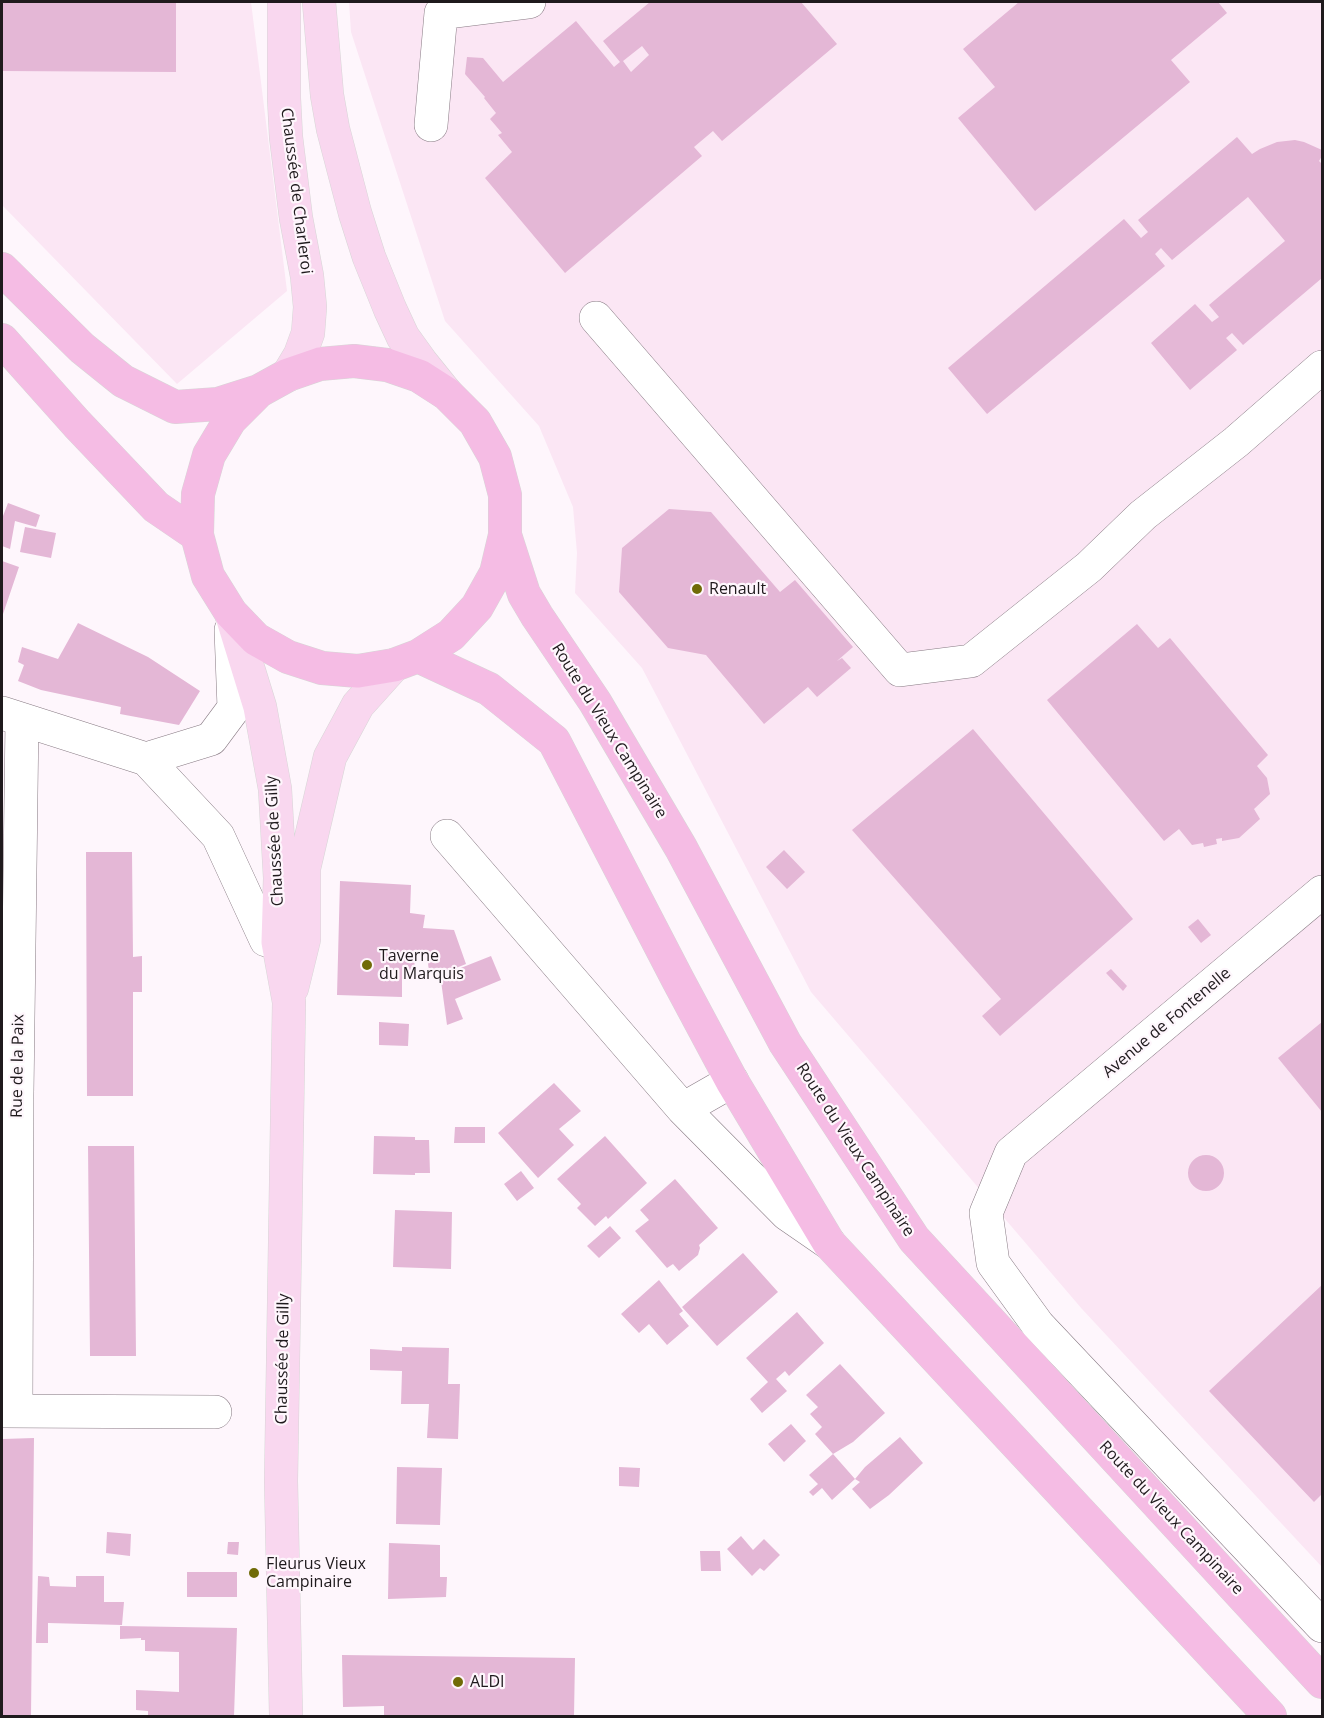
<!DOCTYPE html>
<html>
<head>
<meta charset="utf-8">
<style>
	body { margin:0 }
	#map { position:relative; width:1324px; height:1718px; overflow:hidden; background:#fef6fc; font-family:"Open Sans",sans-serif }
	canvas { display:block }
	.frame { position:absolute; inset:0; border:3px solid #1f1a1d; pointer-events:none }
</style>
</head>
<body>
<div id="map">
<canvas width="1324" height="1718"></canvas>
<div class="frame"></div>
</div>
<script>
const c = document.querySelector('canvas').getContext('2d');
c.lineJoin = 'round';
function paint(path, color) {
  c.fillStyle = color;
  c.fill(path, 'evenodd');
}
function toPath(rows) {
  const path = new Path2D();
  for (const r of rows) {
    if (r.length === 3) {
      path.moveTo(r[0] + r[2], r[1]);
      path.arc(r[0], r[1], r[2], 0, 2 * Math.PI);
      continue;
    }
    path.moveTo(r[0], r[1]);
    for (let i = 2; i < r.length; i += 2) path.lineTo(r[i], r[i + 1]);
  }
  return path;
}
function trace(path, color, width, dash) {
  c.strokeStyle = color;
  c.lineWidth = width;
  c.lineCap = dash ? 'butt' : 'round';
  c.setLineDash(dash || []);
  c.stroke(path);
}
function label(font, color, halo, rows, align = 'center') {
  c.font = font + ' "Open Sans",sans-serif';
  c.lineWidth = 4.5;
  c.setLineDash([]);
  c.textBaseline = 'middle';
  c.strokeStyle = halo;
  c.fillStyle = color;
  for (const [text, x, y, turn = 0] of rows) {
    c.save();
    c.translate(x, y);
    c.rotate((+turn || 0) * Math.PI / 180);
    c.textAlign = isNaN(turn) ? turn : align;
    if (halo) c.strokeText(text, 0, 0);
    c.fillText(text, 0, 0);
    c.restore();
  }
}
paint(toPath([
	[2,2,251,2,287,291,177,384,2,205],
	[349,2,1322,2,1322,1567,1082,1309,811,992,642,668,575,593,577,553,573,507,539,426,445,321,351,32]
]), '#fbe6f4');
paint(toPath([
	[2,2,176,2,176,72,2,71],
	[650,2,801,2,837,44,722,141,713,131,694,147,702,156,565,273,485,178,512,152,498,135,502,133,490,119,496,113,484,98,485,97,465,74,467,57,483,58,503,82,576,21,614,67,620,62,603,41],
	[642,46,649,55,631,72,623,61],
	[1019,2,1218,2,1227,13,1171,60,1190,82,1035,211,958,118,995,87,963,49],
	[1237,137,1252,154,1260,149,1277,142,1295,140,1304,142,1322,150,1322,156,1319,161,1322,164,1322,278,1243,345,1232,333,1226,338,1237,350,1190,390,1151,343,1195,304,1212,322,1219,317,1209,305,1285,241,1248,197,1172,260,1161,248,1155,254,1165,266,987,414,948,368,1124,219,1141,238,1148,232,1138,220],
	[8,503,40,515,36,527,15,521,10,549,2,546,2,515,3,516],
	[669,509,711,512,780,592,795,580,853,647,837,661,842,658,851,668,817,697,808,687,764,724,706,655,668,648,619,592,622,548],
	[25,527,56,533,51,558,20,552],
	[2,561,19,567,2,617],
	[78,623,148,657,200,691,179,725,120,714,121,707,41,690,18,681,24,665,18,662,22,647,58,659],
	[1137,624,1158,648,1170,638,1268,755,1257,766,1267,778,1270,794,1254,809,1260,819,1239,838,1222,841,1222,838,1216,839,1217,844,1204,847,1203,843,1192,845,1179,829,1164,841,1047,700],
	[973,729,1133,919,1000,1036,982,1016,1001,999,852,830],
	[784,850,805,872,787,889,766,867],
	[86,852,132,852,133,957,142,956,142,992,133,992,133,1096,87,1096],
	[340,881,411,885,410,913,425,915,423,928,454,930,466,964,446,972,429,973,427,953,415,952,414,980,402,979,402,997,337,995],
	[1198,919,1211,935,1201,943,1188,927],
	[491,956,501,980,455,999,463,1019,447,1025,441,981,448,973],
	[1111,969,1127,986,1123,991,1106,973],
	[379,1022,409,1024,408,1046,379,1045],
	[1322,1022,1322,1112,1278,1058],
	[554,1083,581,1111,559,1129,574,1145,538,1178,498,1133],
	[455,1127,485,1127,485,1143,454,1143],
	[374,1136,415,1137,415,1140,429,1140,430,1173,415,1173,415,1175,373,1174],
	[605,1136,647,1183,608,1219,606,1216,595,1226,577,1208,581,1204,557,1179],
	[88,1146,134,1146,136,1356,90,1356],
	[1206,1173,18],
	[521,1171,534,1188,517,1201,504,1184],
	[675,1179,718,1228,699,1245,700,1248,698,1255,679,1271,673,1264,667,1268,635,1231,649,1220,640,1210],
	[395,1210,452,1212,451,1269,393,1267],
	[610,1226,621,1238,599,1258,587,1246],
	[743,1253,778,1292,717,1346,682,1307],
	[659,1280,683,1311,679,1314,689,1326,667,1345,649,1324,639,1333,621,1314],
	[1322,1285,1322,1494,1314,1502,1209,1391],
	[797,1312,824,1343,789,1376,785,1371,776,1379,787,1391,762,1413,750,1399,768,1382,746,1358],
	[402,1347,449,1348,448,1384,460,1384,458,1439,427,1438,429,1404,401,1404,402,1371,370,1370,370,1349,402,1351],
	[840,1364,885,1413,853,1442,833,1454,815,1434,822,1427,810,1414,818,1407,806,1395],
	[791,1424,806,1441,784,1462,768,1444],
	[900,1437,923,1463,889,1495,870,1509,852,1489,860,1482,855,1479,865,1467],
	[34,1438,31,1716,2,1716,3,1439],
	[833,1454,855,1479,832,1500,822,1488,813,1496,809,1492,818,1484,809,1475],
	[397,1467,442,1468,440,1525,396,1524],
	[619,1467,640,1468,639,1487,619,1486],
	[107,1532,131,1534,130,1556,106,1553],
	[741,1536,753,1550,764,1539,780,1555,764,1571,760,1568,752,1576,727,1549],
	[228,1542,239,1542,238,1555,227,1554],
	[389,1543,440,1545,440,1577,447,1577,446,1597,388,1599],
	[700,1551,720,1551,721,1571,701,1571],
	[187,1572,237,1572,237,1597,187,1597],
	[38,1576,49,1577,50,1586,76,1587,76,1576,104,1576,104,1602,124,1602,122,1625,48,1623,48,1643,36,1643],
	[120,1626,237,1628,234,1716,148,1716,148,1711,136,1710,136,1690,179,1692,179,1652,145,1651,145,1640,141,1640,141,1638,120,1639],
	[342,1655,575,1658,574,1716,384,1716,384,1706,343,1707]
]), '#e4b7d6');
const minor = toPath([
	[431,125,441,13,529,2],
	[596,318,900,670,971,661,1089,567,1143,515,1236,442,1322,367],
	[2,713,146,759,218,836,266,940,278,942],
	[146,759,211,739,234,708,231,630],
	[447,836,683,1109],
	[1322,892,1011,1153,986,1213,993,1263,1038,1325,1322,1626],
	[732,1081,683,1109,787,1214,829,1243],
	[2,1411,215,1412],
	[16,1411,17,1094,22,720]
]);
const major = toPath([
	[284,2,284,98,286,137,296,218,307,276,310,307,308,333,300,355,288,375],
	[319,2,327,95,333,129,355,213,369,257,390,309,403,337,421,362,446,393],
	[231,613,260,707,275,789,280,878,278,942,289,1002,281,1481,286,1716],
	[292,988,304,939,304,868,330,757,358,705,394,665]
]);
const highway = toPath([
	[2,269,82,348,123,381,175,407,218,404,259,391,288,375,320,364,354,361,387,365,419,376,447,394,475,422,495,457,505,495,505,535,496,573,477,607,451,635,418,656,394,665,358,671,322,668,288,657,256,639,231,613,208,576,197,535,198,494,209,455,230,420,259,391],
	[2,340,77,424,156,507,197,535],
	[505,535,524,594,537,616,595,702,681,848,785,1043,914,1239,1322,1682],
	[418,656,489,689,554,741,678,980,732,1081,829,1243,1270,1716]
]);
trace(minor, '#877a83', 34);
trace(major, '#d7d6d6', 34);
trace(highway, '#d7d6d6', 34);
trace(minor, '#fff', 33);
trace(major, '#f9d7ef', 33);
trace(highway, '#f5bce4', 33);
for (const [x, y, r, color] of [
	[697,589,6,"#706b07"],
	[367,965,6,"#706b07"],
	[254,1573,6,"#706b07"],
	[458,1682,6,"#706b07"]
]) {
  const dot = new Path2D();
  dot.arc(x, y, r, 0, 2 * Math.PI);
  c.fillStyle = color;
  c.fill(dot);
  trace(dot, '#fef6fc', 2);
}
label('16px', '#1f1a1d', '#fef6fc', [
	["Chaussée de Charleroi",296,191,83],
	["Route du Vieux Campinaire",609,731,58],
	["Chaussée de Gilly",275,841,-93],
	["Avenue de Fontenelle",1167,1023,-40],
	["Rue de la Paix",18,1066,-89],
	["Route du Vieux Campinaire",855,1150,57],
	["Chaussée de Gilly",283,1359,-89],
	["Route du Vieux Campinaire",1171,1518,47]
]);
label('16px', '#1f1a1d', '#fef6fc', [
	["Renault",709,589],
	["Taverne",379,956],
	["du Marquis",379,974],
	["Fleurus Vieux",266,1564],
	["Campinaire",266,1582],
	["ALDI",470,1682]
], 'left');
</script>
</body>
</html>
